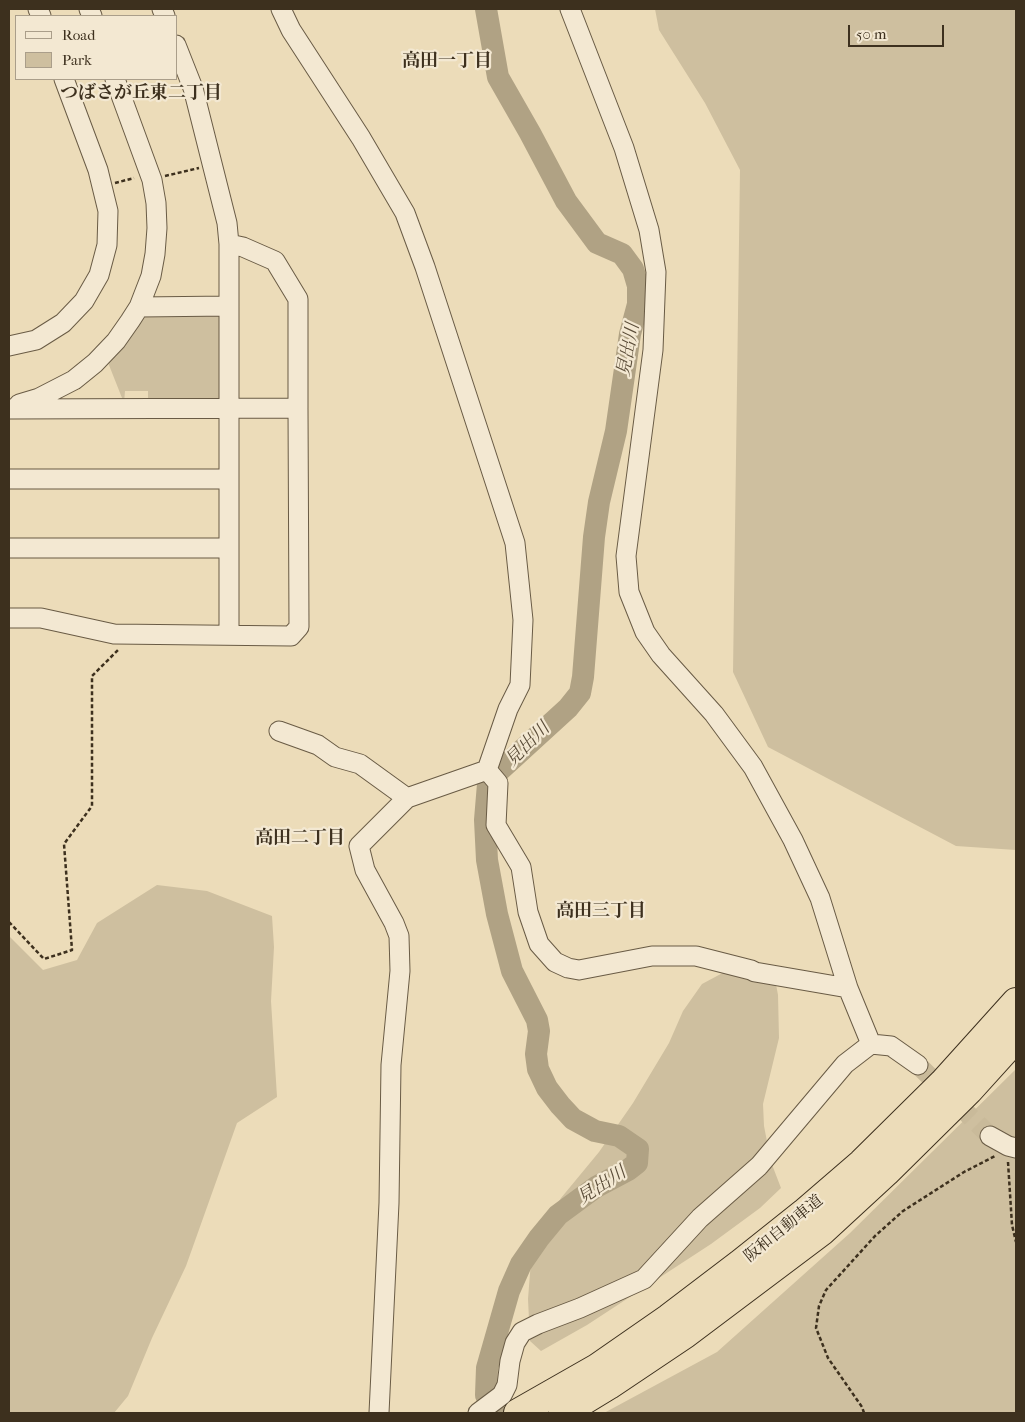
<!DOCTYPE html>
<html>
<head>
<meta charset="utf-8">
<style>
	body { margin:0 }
	#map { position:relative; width:1025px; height:1422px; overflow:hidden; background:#ecdcb9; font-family:"IM FELL French Canon",serif }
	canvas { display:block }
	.frame { position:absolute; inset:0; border:10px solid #3d301e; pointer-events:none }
	.legend { position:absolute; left:15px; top:15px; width:162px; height:65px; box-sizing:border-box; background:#f3e8d2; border:1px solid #aa9e8a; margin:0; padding:6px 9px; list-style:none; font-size:15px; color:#3d301e }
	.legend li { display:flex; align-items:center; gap:10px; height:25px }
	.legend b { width:25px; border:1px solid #aa9e8a }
	.scale { position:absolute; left:848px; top:25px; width:96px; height:22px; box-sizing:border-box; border:2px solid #3d301e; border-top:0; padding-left:6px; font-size:15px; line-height:18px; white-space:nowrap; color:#3d301e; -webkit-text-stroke:4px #f3e8d2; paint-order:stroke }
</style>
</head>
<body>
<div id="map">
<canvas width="1025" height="1422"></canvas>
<div class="frame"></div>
<ul class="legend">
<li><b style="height:6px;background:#f3e8d2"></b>Road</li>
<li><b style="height:14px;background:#cebf9f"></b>Park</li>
</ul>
<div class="scale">50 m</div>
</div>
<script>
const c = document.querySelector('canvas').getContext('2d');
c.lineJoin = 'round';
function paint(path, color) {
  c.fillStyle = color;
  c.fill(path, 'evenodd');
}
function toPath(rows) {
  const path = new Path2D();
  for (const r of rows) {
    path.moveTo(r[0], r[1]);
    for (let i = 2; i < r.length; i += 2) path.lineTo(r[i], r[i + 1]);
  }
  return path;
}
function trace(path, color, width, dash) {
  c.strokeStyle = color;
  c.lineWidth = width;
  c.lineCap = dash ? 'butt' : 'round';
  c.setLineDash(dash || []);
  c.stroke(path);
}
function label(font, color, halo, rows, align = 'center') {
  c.font = font + ' "IM FELL French Canon","Noto Serif JP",serif';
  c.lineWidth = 4.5;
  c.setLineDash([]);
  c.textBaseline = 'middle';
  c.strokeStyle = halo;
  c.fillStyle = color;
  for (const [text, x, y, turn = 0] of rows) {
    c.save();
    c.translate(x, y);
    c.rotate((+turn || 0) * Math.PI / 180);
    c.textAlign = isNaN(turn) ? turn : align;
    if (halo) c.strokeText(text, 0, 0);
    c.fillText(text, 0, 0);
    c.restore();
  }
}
paint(toPath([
	[655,9,1016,9,1016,850,956,846,768,747,733,672,740,170,705,103,659,30],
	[147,313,217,313,222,317,222,397,215,402,148,402,148,391,125,391,124,403,107,360],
	[157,885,207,891,272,916,274,947,271,1001,277,1097,237,1123,186,1266,152,1338,128,1396,114,1413,9,1413,9,936,43,970,77,960,97,923],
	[730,969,775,979,778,995,779,1038,763,1104,764,1126,771,1162,781,1188,760,1208,711,1244,587,1325,541,1351,530,1341,528,1299,532,1248,561,1198,599,1152,633,1103,669,1043,683,1011,702,984],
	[1016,1069,1016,1413,604,1413,717,1352,850,1233]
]), '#cebf9f');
trace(toPath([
	[486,9,498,77,530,133,566,201,597,243,622,254,633,269,638,286,638,304,630,334,616,431,599,502,594,537,583,677,580,693,568,708,498,772,488,784,485,820,487,860,497,914,512,971,537,1020,539,1031,536,1054,538,1069,547,1088,560,1105,573,1119,595,1131,619,1136,638,1149,637,1163,628,1170,596,1187,558,1215,539,1238,521,1264,509,1291,487,1368,486,1395,495,1413]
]), '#b0a284', 22);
trace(toPath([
	[918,1065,990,1136]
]), '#c9ba9a', 19, [19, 9]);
const minor = toPath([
	[38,9,41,16],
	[89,9,92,16],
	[162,9,165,16],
	[281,9,291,30,361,138,405,213,425,267,515,543,523,620,520,685,508,709,487,770],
	[570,9,624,148,649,230,656,272,653,350,626,556,629,592,645,632,661,655,714,714,753,767,793,840,820,898,848,988,871,1044],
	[176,45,193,88,227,223,229,244,229,635],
	[229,244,243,247,275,261,298,299,298,408],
	[139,307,229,306],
	[9,346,36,340,63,323,84,301,99,275,107,245,108,211,98,170,64,79],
	[19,404,39,398,74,380,95,363,116,341,130,321,139,307,151,276,155,254,157,228,156,203,152,180,115,79],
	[9,409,298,408,299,627,291,636,114,634,41,618,9,618],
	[9,479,229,479],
	[9,548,229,548],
	[279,731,318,745,335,757,360,764,407,798],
	[487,770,498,783,496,825,521,867,528,912,539,944,555,962,568,968,579,970,652,956,696,956,751,970,755,972,848,988],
	[990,1136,1008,1146,1016,1148],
	[379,1413,389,1203,391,1065,400,971,399,936,394,923,365,870,359,846,407,798,487,770],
	[478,1413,502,1395,507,1385,510,1361,515,1343,522,1332,538,1324,580,1308,644,1279,700,1218,759,1166,845,1064,871,1044,891,1046,918,1065]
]);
const highway = toPath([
	[518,1413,597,1368,669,1318,740,1264,804,1213,862,1163,943,1083,1016,1002],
	[563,1413,609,1385,685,1334,822,1231,886,1172,969,1090,1016,1038]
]);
trace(minor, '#695b45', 21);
trace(highway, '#3d301e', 30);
trace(toPath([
	[165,176,199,168],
	[115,183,134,178],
	[9,922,44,959,72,950,64,844,92,806,92,676,118,650],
	[1008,1162,1012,1225,1016,1242],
	[864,1413,862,1407,828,1358,816,1328,819,1306,826,1290,875,1236,903,1211,964,1172,995,1156]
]), '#3d301e', 2.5, [4, 2.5]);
trace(minor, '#f3e8d2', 19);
trace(highway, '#ecdcb9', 28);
label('16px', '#3d301e', '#f3e8d2', [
	["阪和自動車道",784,1229,-39]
]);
label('bold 18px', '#3d301e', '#f3e8d2', [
	["高田一丁目",447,62],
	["つばさが丘東二丁目",141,94],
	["高田二丁目",300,839],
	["高田三丁目",601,912]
]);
label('italic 18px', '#5a4c38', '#f3e8d2', [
	["見出川",629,350,-79],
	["見出川",528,745,-45],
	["見出川",602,1186,-33]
]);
</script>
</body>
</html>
